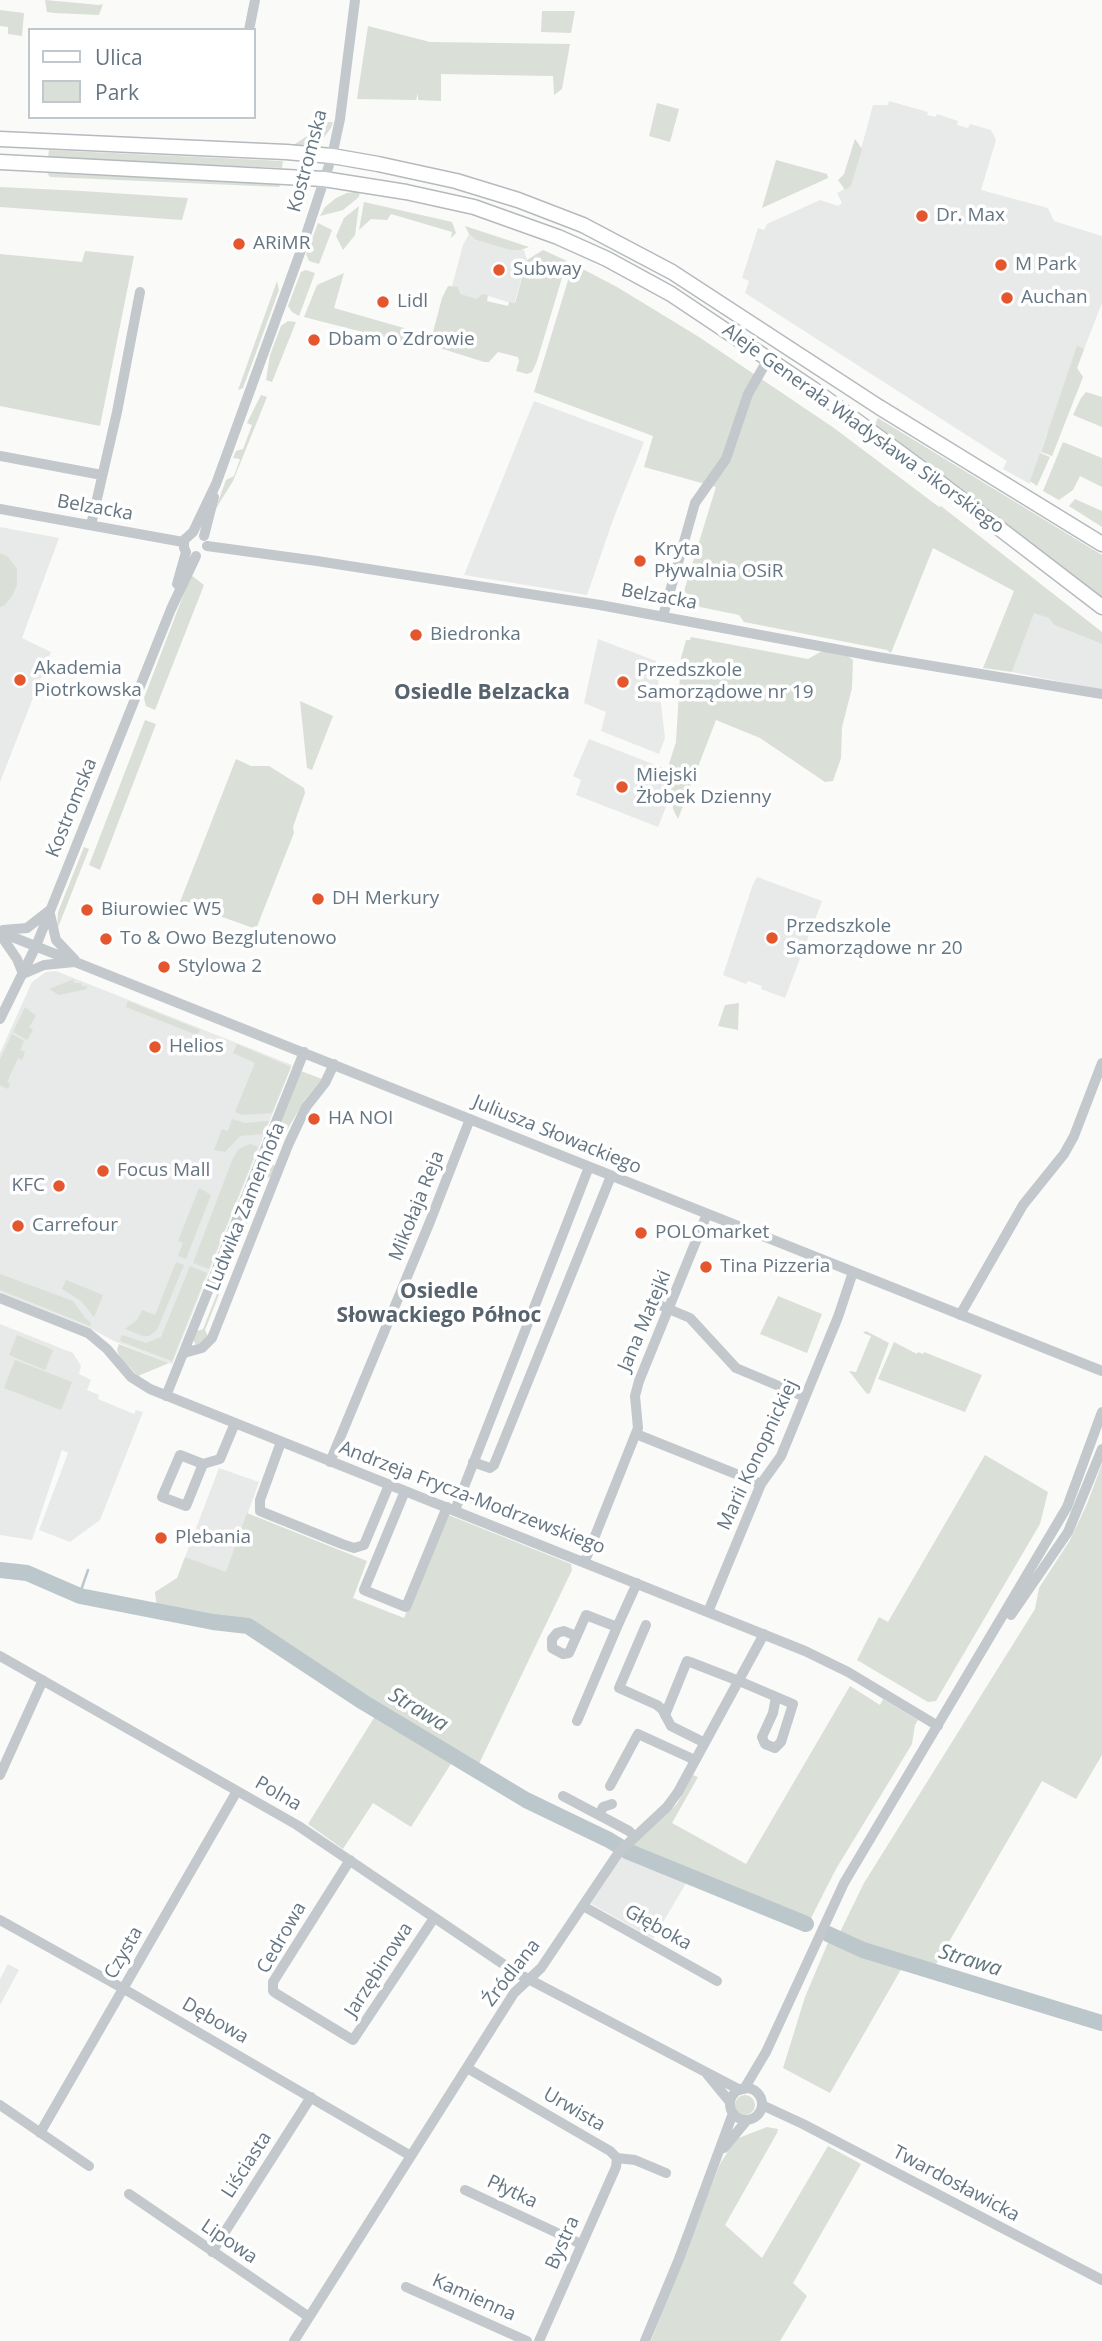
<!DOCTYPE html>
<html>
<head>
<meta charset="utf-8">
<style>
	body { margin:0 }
	#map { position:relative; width:1102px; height:2341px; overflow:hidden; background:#fafaf8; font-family:"Open Sans",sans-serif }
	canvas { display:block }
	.legend { position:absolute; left:28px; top:28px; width:228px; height:91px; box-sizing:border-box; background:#fff; border:2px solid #c1c8cd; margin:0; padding:9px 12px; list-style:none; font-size:21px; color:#657683 }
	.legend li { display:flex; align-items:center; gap:14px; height:35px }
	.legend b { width:35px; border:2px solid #c1c8cd }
</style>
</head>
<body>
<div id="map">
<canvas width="1102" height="2341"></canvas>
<ul class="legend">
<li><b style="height:9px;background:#fff"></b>Ulica</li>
<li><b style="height:19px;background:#dadfd7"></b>Park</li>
</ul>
</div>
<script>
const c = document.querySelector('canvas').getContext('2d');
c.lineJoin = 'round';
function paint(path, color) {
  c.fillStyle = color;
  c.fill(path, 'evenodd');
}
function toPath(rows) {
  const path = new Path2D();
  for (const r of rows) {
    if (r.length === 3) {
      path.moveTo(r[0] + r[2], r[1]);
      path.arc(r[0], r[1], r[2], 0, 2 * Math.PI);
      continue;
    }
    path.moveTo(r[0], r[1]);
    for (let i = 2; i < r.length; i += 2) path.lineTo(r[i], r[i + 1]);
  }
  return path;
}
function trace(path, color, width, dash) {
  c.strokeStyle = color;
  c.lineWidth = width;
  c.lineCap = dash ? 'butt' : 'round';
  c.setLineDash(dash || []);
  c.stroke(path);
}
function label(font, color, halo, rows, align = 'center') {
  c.font = font + ' "Open Sans",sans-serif';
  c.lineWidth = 7;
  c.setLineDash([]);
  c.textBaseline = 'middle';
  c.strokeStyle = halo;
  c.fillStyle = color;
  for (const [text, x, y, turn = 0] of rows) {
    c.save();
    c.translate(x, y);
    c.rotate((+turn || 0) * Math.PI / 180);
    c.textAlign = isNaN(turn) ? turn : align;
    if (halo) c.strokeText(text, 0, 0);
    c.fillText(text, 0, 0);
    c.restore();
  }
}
paint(toPath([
	[889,101,928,112,927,115,936,117,937,114,958,121,957,125,968,128,970,124,991,130,996,140,981,190,1048,208,1054,221,1102,236,1102,303,1058,416,1047,433,1030,484,1003,469,1007,461,745,293,749,281,742,278,758,228,764,230,767,224,820,200,838,206,842,203,837,193,851,186,873,105,888,105],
	[469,234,476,240,510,250,524,250,527,260,514,304,482,294,477,300,459,294,452,286,463,245],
	[534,401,644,442,614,517,587,595,464,575],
	[0,527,59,538,22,638,51,652,0,782],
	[1034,612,1049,618,1054,625,1102,644,1102,690,1012,672],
	[598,639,656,661,665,738,659,754,601,731,606,712,584,703],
	[589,739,663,768,666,807,658,827,576,795,581,780,573,776],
	[757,877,822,901,785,998,761,989,762,986,748,981,746,984,723,975,753,884],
	[56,971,292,1065,172,1364,114,1341,90,1328,0,1292,0,1053,32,982,46,972],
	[0,1324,73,1353,81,1366,79,1374,91,1380,87,1390,99,1395,98,1399,134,1414,136,1410,143,1412,100,1520,70,1542,39,1530,68,1453,62,1450,32,1540,0,1535],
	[219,1468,259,1482,226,1573,185,1557],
	[624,1852,688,1880,653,1939,590,1903],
	[8,1964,19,1970,0,2005,0,1979]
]), '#e8e9e9');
paint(toPath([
	[45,0,99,5,103,4,99,15,54,13,47,12],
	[0,10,24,13,22,36,8,34,8,27,0,26],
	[542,11,575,11,571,33,541,32],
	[368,26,430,42,570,44,562,89,554,95,553,76,441,74,441,101,418,100,418,93,416,100,357,99],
	[657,103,679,109,670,142,649,136],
	[328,122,333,122,331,128,320,143,307,147,292,146],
	[855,139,862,149,851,186,845,190,838,180,844,174],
	[49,150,283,161,282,168,48,158],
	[776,160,827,174,828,178,762,208],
	[47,173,281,183,279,187,50,177],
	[0,187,82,191,188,198,182,220,0,207],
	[360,191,359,197,343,210,320,216,325,207,336,198,347,193],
	[364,202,452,222,456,233,451,238,452,232,391,214,387,220,371,219,359,230],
	[359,206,355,235,343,250,336,236,344,218],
	[318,223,332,230,319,264,309,261,306,254],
	[465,226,529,247,521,250,510,250,476,240,469,234],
	[543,250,567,261,537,361,532,372,527,374,516,371,519,361,518,357,498,352,489,362,484,362,427,344,421,347,304,317,317,285,344,273,334,308,432,336,442,298,448,286,458,287,460,294,477,299,482,294,488,295,487,301,508,306,509,302,515,303,527,260],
	[85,251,134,256,100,426,0,406,0,254,82,262],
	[573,264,617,287,699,337,834,428,939,507,941,506,1102,632,1102,644,1054,625,1049,618,1034,613,1012,672,983,668,1014,591,933,548,891,653,887,650,744,622,739,615,700,607,684,591,716,487,644,467,653,436,534,392],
	[306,270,315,273,299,316,292,312,288,306,301,272],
	[277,281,279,290,243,388,238,390],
	[288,321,296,322,272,382,266,380,270,355,281,326],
	[1077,346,1084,349,1077,368,1083,377,1052,456,1041,452],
	[1086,392,1102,397,1102,427,1073,415,1081,398],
	[261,395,267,397,233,481,215,510,226,480,234,476,240,459,233,458,236,451,243,449,252,425,247,423],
	[878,418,1102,555,1102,598,875,424],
	[1063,442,1102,458,1102,487,1080,476,1073,490,1059,500,1043,491],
	[1040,453,1050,457,1037,486,1030,481],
	[1075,499,1102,511,1102,527,1069,506],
	[0,553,7,556,17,569,17,585,12,596,5,605,0,607],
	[191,575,204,585,155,710,146,706,144,698],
	[691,637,808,659,822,651,848,656,853,660,852,688,842,727,841,758,833,781,825,782,760,738,716,720,678,819,673,809,669,764,676,742,681,658,686,640,690,640],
	[300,701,333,716,312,770,307,768],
	[145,720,156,724,100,870,89,865],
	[236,759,251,766,269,766,304,788,305,793,293,827,294,833,256,929,180,902],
	[84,847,89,849,57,930,58,912],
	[74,979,74,983,81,983,82,986,87,986,87,989,59,995,49,989],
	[128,1001,200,1030,197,1035,126,1007],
	[739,1003,738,1030,718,1026,725,1005],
	[25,1007,36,1016,29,1027,33,1030,27,1040,13,1032],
	[12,1034,24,1041,20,1050,25,1052,22,1060,18,1058,7,1082,10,1084,8,1089,0,1085,0,1059],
	[237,1044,291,1067,272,1113,242,1115,235,1112,255,1063,233,1053],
	[301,1071,322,1079,304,1101,286,1132,282,1133,279,1130,279,1126],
	[232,1119,245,1123,269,1121,264,1134,240,1136,225,1152,214,1150,222,1129,228,1131],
	[250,1144,258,1147,209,1269,193,1263,233,1158,239,1149],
	[264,1162,276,1166,272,1176,265,1179,205,1330,208,1336,207,1341,196,1345,193,1340,197,1331,203,1329,263,1178,260,1171],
	[199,1188,211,1195,186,1259,178,1256,183,1243,178,1241],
	[176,1262,184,1265,157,1330,149,1336,143,1336,125,1329,137,1320,142,1310,155,1315],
	[190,1266,207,1273,172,1361,120,1341,122,1335,146,1343,161,1337],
	[0,1274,73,1301,85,1318,91,1323,90,1326,0,1290],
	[66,1280,103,1295,94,1317,81,1301,62,1289],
	[778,1296,822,1314,807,1353,760,1334],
	[866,1331,889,1343,870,1393,867,1394,849,1371,856,1372,871,1336,863,1333],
	[17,1335,53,1350,45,1370,9,1355],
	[894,1342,917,1354,918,1352,923,1354,924,1352,982,1375,965,1412,878,1379],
	[119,1344,169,1363,138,1376,120,1357,117,1350],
	[15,1360,72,1382,61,1410,4,1388],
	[985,1455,1048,1492,1040,1524,940,1694,936,1701,928,1702,857,1660,879,1617,888,1622],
	[1102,1464,1102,1755,1076,1799,1042,1781,935,1966,868,1946,840,1932,864,1883,1035,1609,1039,1588,1070,1540,1087,1504],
	[247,1513,367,1561,353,1598,404,1618,446,1514,571,1564,572,1570,477,1768,266,1632,250,1624,157,1608,155,1592,177,1578,185,1557,226,1572],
	[850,1686,880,1705,883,1699,918,1720,915,1725,912,1744,836,1869,810,1920,631,1847,677,1804,693,1775,698,1777,672,1823,746,1864],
	[377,1713,454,1759,411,1827,373,1803,343,1849,308,1824],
	[830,1938,903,1966,830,2093,783,2068,805,1997],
	[745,2105,10],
	[767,2127,778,2129,777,2133,725,2225,762,2258,828,2146,861,2164,793,2283,807,2296,780,2341,651,2341,720,2164,736,2139]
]), '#dadfd7');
trace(toPath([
	[79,1596,88,1570]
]), '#bbc7cb', 2.5);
trace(toPath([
	[0,1570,27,1573,80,1596,213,1622,248,1626,363,1702,526,1800,609,1840,627,1851,806,1924],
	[828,1934,863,1950,1102,2023]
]), '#bbc7cb', 16);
const major = toPath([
	[0,139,286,152,332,156,378,164,456,181,518,200,583,225,672,272,879,407,1102,544],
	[0,162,324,179,406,192,474,207,558,237,607,259,671,294,813,389,918,466,1102,607]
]);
trace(major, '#b5babe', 17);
trace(toPath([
	[249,30,255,0],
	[0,456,102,475],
	[0,509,183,542],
	[91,525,117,412,140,292],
	[204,536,214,497],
	[207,546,317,561,600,605,878,657,1102,694],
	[186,552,184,548,184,540,193,532,216,484,300,253,332,156,340,119,355,0],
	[177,584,186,552],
	[663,616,695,503,726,459,748,394,768,359],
	[50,914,56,940,75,960],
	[3,930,27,928,50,910],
	[0,932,1102,1371],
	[0,934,17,959,23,974],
	[23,974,44,965,74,962],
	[0,1019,36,946,171,609,196,556],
	[0,1298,88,1333,107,1349,131,1377,150,1389,805,1651,848,1672,938,1726],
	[650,1301,690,1318,736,1368,805,1397],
	[960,1315,1023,1205,1064,1154,1074,1136,1102,1063],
	[184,1353,202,1348,212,1338,289,1143,306,1107,325,1083,334,1064],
	[166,1396,304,1052],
	[636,1434,761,1484],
	[281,1442,260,1500,260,1511,342,1544,354,1548,364,1545,389,1485],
	[330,1462,429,1224,470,1119],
	[473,1462,490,1468,494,1465,611,1176],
	[203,1464,180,1455,162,1497,186,1506,203,1464,220,1459,235,1423],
	[405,1491,364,1590,406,1607,447,1507],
	[455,1510,589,1167],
	[585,1561,638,1428,635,1396,639,1381,707,1214],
	[708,1612,761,1484,781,1456,838,1317,853,1272],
	[1011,1615,1068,1532,1102,1449],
	[646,1625,619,1688,657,1705,662,1709,671,1726,705,1743],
	[576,1636,564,1631,557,1633,552,1639,552,1648,563,1654,569,1653,586,1615,617,1627,637,1583],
	[0,1656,297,1825,515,1972,740,2090],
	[665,1715,687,1661,690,1662,739,1681,793,1704,781,1742,775,1748,765,1744,762,1737,773,1713,776,1697],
	[577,1721,617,1627],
	[0,1775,43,1680],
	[610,1786,638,1734,695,1760],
	[563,1796,629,1831,635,1837],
	[599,1815,603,1807,612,1804],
	[350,1860,273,1982,273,1991,277,1994,353,2040,434,1918],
	[583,1906,717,1981],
	[0,1920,124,1989,411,2156],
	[467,2068,610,2151,617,2158,635,2160,666,2173],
	[707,2074,730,2102],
	[746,2104,16],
	[744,2089,766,2052,844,1883,1067,1507,1102,1412],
	[0,2105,89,2166],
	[762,2105,803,2124,1102,2280],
	[40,2133,237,1791],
	[724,2148,747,2120],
	[465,2190,581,2244],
	[129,2194,309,2317],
	[212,2252,311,2097],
	[406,2287,527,2341],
	[294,2341,514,1993,541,1968,619,1852,667,1807,678,1792,764,1634],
	[539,2341,616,2167,617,2158],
	[645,2341,679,2259,733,2113]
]), '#c3c8cc', 10);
trace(major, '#fff', 14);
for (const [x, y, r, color] of [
	[922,216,7,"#e4572e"],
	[239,244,7,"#e4572e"],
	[1001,265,7,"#e4572e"],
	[499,270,7,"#e4572e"],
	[1007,298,7,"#e4572e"],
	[383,302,7,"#e4572e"],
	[314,340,7,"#e4572e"],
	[640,561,7,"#e4572e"],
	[416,635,7,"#e4572e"],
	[20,680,7,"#e4572e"],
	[623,682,7,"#e4572e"],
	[622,787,7,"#e4572e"],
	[318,899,7,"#e4572e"],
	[87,910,7,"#e4572e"],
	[772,938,7,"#e4572e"],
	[106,939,7,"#e4572e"],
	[164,967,7,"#e4572e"],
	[155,1047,7,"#e4572e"],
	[314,1119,7,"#e4572e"],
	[103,1171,7,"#e4572e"],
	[59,1186,7,"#e4572e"],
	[18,1226,7,"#e4572e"],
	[641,1233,7,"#e4572e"],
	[706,1267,7,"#e4572e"],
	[161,1538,7,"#e4572e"]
]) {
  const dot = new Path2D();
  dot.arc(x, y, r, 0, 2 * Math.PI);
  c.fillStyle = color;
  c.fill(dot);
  trace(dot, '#fff', 2.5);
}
label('19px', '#657683', '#fff', [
	["Kostromska",308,161,-75],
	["Aleje Generała Władysława Sikorskiego",863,429,36],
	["Belzacka",95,508,10],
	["Belzacka",659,597,10],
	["Kostromska",72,808,-68],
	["Juliusza Słowackiego",557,1135,22],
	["Mikołaja Reja",417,1206,-68],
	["Ludwika Zamenhofa",246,1207,-68],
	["Jana Matejki",645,1321,-67],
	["Marii Konopnickiej",758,1455,-65],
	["Andrzeja Frycza-Modrzewskiego",472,1498,21],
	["Polna",278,1794,30],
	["Głęboka",658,1928,29],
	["Cedrowa",282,1938,-60],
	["Czysta",124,1953,-60],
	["Jarzębinowa",379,1970,-57],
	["Źródlana",512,1973,-52],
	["Dębowa",215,2021,30],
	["Urwista",574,2110,30],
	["Liściasta",247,2165,-57],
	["Twardosławicka",956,2184,28],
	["Płytka",512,2192,25],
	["Lipowa",229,2242,34],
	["Bystra",563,2243,-66],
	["Kamienna",474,2298,24]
]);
label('19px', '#657683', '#fff', [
	["Dr. Max",936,216],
	["ARiMR",253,244],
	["M Park",1015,265],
	["Subway",513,270],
	["Auchan",1021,298],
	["Lidl",397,302],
	["Dbam o Zdrowie",328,340],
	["Kryta",654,550],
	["Pływalnia OSiR",654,572],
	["Biedronka",430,635],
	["Akademia",34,669],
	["Piotrkowska",34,691],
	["Przedszkole",637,671],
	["Samorządowe nr 19",637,693],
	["Miejski",636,776],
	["Żłobek Dzienny",636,798],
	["DH Merkury",332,899],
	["Biurowiec W5",101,910],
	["Przedszkole",786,927],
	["Samorządowe nr 20",786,949],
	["To & Owo Bezglutenowo",120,939],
	["Stylowa 2",178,967],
	["Helios",169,1047],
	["HA NOI",328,1119],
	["Focus Mall",117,1171],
	["KFC",45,1186,"right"],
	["Carrefour",32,1226],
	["POLOmarket",655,1233],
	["Tina Pizzeria",720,1267],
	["Plebania",175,1538]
], 'left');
label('bold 21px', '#57646e', '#fff', [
	["Osiedle Belzacka",482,693],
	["Osiedle",439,1292],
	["Słowackiego Północ",439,1316]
]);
label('italic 21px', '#60757c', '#fff', [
	["Strawa",418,1710,31],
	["Strawa",970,1961,17]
]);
</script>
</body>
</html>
